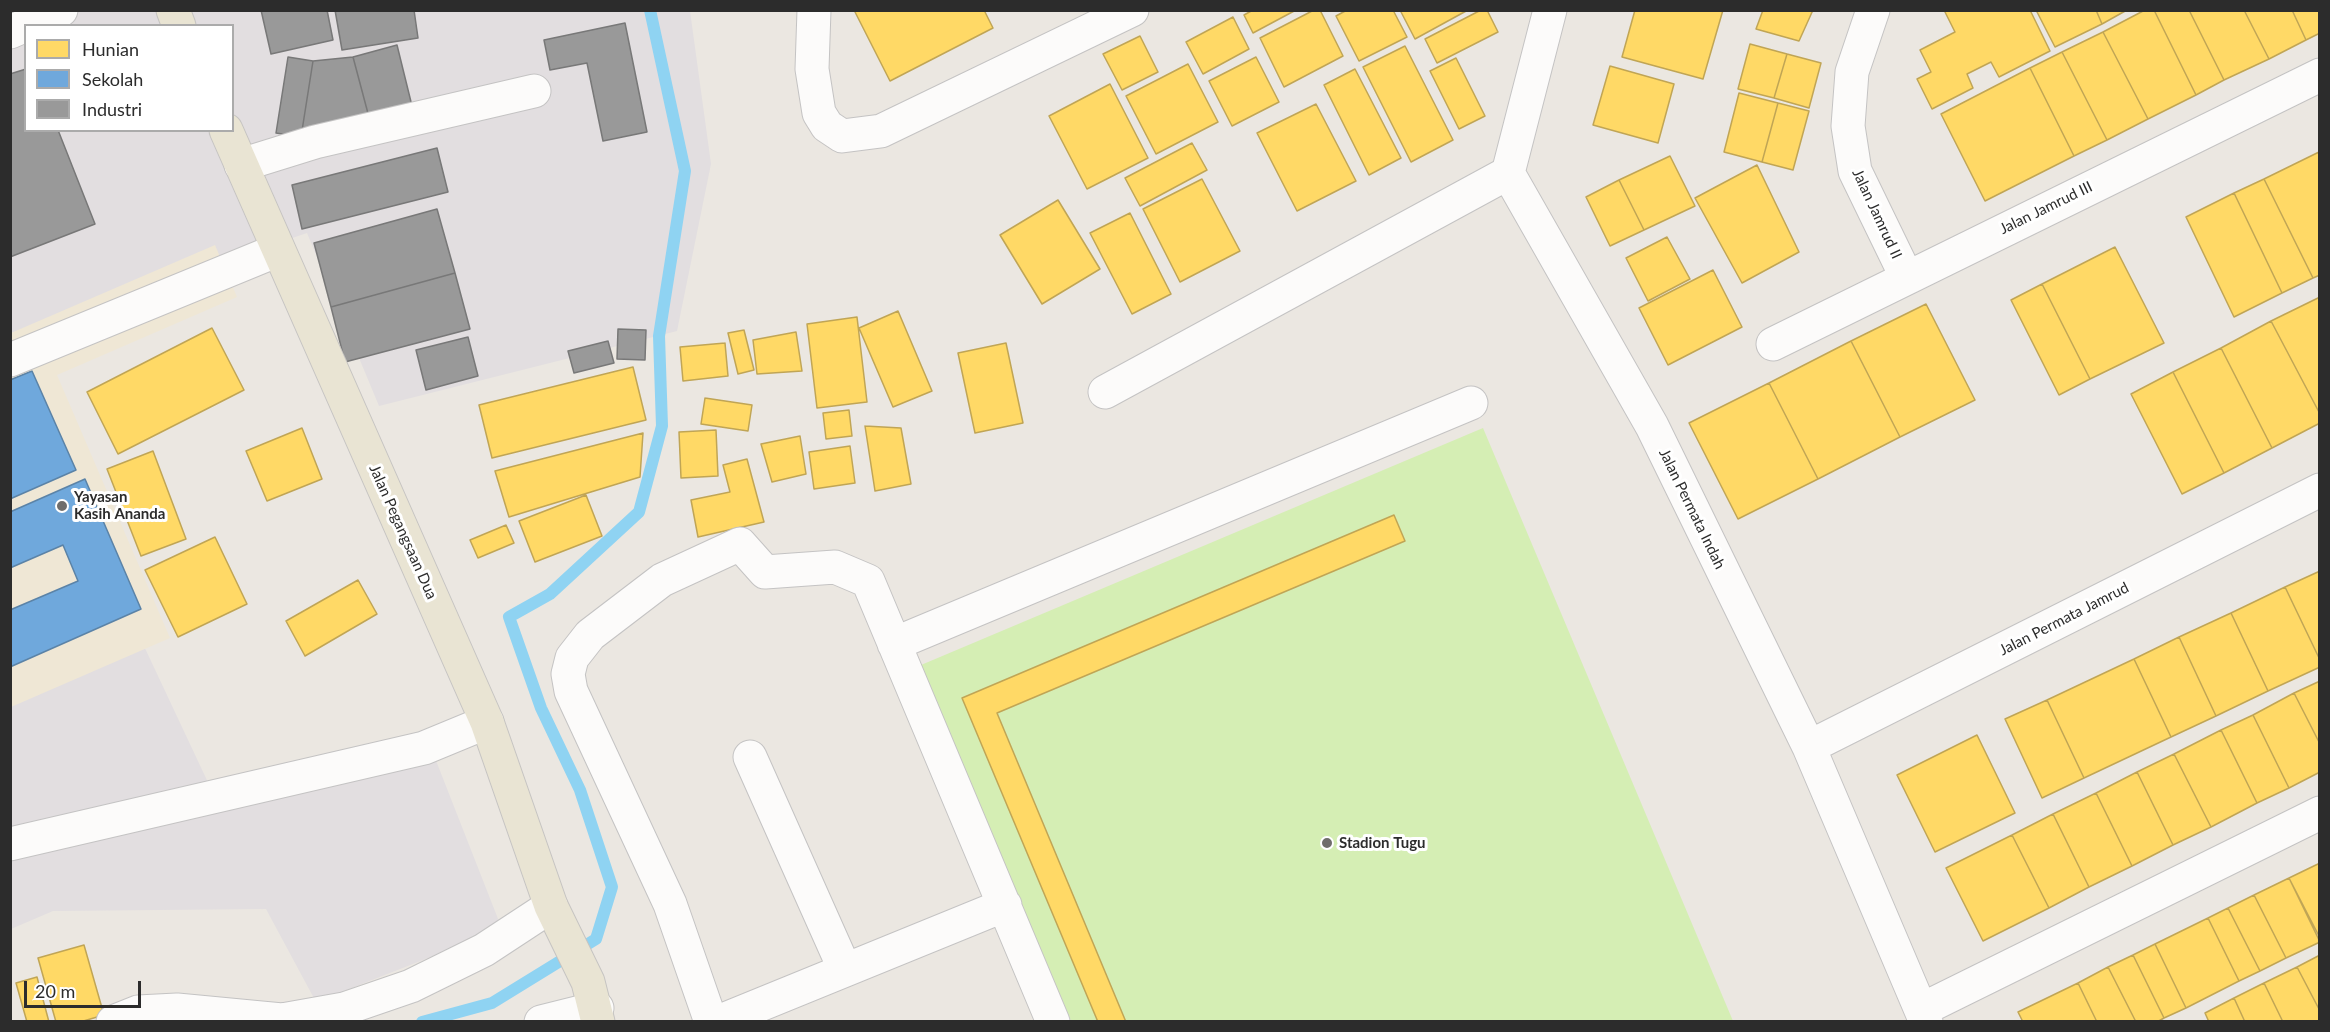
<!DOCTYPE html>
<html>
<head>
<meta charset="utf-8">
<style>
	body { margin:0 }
	#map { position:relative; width:2330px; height:1032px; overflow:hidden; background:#ebe7e1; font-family:Lato,sans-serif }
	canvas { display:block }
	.frame { position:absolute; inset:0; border:12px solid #2c2c2c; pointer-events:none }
	.legend { position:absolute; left:24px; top:24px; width:210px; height:108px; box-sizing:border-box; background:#fff; border:2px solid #ababab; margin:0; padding:8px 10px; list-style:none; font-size:18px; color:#2c2c2c }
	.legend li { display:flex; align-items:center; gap:12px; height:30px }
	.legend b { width:30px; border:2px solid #ababab }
	.scale { position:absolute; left:24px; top:981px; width:117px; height:27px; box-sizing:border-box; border:3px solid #2c2c2c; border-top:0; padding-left:8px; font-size:18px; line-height:21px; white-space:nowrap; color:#2c2c2c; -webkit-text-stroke:4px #fff; paint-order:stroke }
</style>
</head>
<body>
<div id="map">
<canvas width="2330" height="1032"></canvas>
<div class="frame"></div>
<ul class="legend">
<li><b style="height:16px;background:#ffd966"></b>Hunian</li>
<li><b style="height:16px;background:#6fa8dc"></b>Sekolah</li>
<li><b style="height:16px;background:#999"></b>Industri</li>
</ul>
<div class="scale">20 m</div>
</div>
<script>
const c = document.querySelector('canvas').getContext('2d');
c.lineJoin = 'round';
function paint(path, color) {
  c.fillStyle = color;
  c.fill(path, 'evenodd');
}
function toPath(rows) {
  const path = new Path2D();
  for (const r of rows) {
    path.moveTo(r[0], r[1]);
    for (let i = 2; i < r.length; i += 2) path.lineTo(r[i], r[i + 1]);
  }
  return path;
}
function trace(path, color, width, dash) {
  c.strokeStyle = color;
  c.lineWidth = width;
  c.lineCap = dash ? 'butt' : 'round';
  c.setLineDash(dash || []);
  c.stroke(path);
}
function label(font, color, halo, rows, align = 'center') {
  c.font = font + ' Lato,sans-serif';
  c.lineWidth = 6;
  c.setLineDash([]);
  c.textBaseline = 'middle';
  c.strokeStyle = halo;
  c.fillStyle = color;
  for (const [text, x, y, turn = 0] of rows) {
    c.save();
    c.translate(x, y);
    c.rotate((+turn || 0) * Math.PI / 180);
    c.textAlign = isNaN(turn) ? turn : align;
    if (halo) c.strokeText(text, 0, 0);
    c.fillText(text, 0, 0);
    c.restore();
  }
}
paint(toPath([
	[10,11,690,11,711,164,677,331,379,406,307,233,11,333],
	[26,26,232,26,232,130,26,130],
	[143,644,220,808,424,730,502,929,316,1002,266,909,53,911,11,929,11,695]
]), '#e2dee0');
paint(toPath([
	[215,245,237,297,57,375,170,638,11,707,11,333]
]), '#efe7d5');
paint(toPath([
	[1483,428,1733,1021,1071,1021,921,665]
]), '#d5eeb4');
const homes = toPath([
	[854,10,984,10,993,28,890,81,854,10],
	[1253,10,1296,10,1253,33,1244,15,1253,10],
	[1314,10,1320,10,1343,56,1284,87,1260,38,1314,10],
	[1347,10,1393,10,1407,37,1359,61,1336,16,1347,10],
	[1400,10,1468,10,1415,39,1400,10],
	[1481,10,1487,10,1498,32,1437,63,1425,39,1481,10],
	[1635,10,1723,10,1703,79,1622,57,1635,10],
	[1763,10,1813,10,1799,41,1756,29,1763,10],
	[1944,10,2030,10,2050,51,1999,77,1991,62,1967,74,1973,88,1932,109,1917,79,1931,72,1920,50,1955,32,1944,10],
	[2036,10,2096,10,2102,24,2055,47,2036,10],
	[2096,10,2127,10,2102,24,2096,10],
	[2145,10,2154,10,2196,95,2148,119,2103,32,2145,10],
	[2154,10,2189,10,2224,80,2196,95,2154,10],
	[2189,10,2244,10,2269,59,2224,80,2189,10],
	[2244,10,2292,10,2306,40,2269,59,2244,10],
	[2292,10,2320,10,2320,33,2306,40,2292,10],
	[1233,17,1249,49,1203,74,1186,42,1233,17],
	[2103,32,2148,119,2107,140,2062,52,2103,32],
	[1140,36,1158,72,1122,90,1103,54,1140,36],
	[1750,44,1787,54,1774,98,1738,89,1750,44],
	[1405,46,1453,140,1411,162,1363,67,1405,46],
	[2062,52,2107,140,2074,156,2030,68,2062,52],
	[1787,54,1821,63,1809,108,1774,98,1787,54],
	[1256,57,1279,102,1232,126,1209,81,1256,57],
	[1456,58,1485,116,1459,129,1430,71,1456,58],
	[1188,64,1218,122,1156,154,1126,96,1188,64],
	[1610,66,1674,84,1658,143,1593,125,1610,66],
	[2030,68,2074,156,1985,201,1941,114,2030,68],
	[1355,69,1401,158,1369,175,1324,85,1355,69],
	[1110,84,1148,158,1087,189,1049,116,1110,84],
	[1739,93,1778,103,1762,162,1724,152,1739,93],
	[1778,103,1809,111,1793,170,1762,162,1778,103],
	[1316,104,1356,181,1297,211,1257,133,1316,104],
	[1192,143,1207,170,1140,206,1125,178,1192,143],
	[2319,152,2320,275,2313,278,2264,179,2319,152],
	[1670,156,1695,206,1644,230,1619,180,1670,156],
	[1757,165,1799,252,1742,283,1695,198,1757,165],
	[1202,179,1240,251,1180,282,1143,209,1202,179],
	[2264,179,2313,278,2282,293,2234,193,2264,179],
	[1619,180,1644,230,1610,246,1586,197,1619,180],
	[2234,193,2282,293,2234,317,2186,217,2234,193],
	[1058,200,1100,269,1042,304,1000,235,1058,200],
	[1130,213,1171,294,1132,314,1090,233,1130,213],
	[1667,237,1690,279,1648,301,1626,258,1667,237],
	[2115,247,2164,343,2090,379,2042,284,2115,247],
	[1713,270,1742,327,1668,365,1639,308,1713,270],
	[2042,284,2090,379,2059,395,2011,300,2042,284],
	[2320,297,2320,414,2271,321,2320,297],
	[1926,304,1975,400,1900,437,1851,341,1926,304],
	[898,311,932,391,893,407,859,328,898,311],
	[857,317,867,402,817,408,807,324,857,317],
	[2271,321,2320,414,2320,423,2272,448,2221,348,2271,321],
	[212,328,244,390,118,454,87,392,212,328],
	[744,330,754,370,738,374,728,333,744,330],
	[796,332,802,371,757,374,753,340,796,332],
	[1851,341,1900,437,1818,479,1769,383,1851,341],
	[725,343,728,376,683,381,680,347,725,343],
	[1006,343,1023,423,975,433,958,353,1006,343],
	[2221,348,2272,448,2224,473,2173,372,2221,348],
	[633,367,646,420,492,458,479,405,633,367],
	[2173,372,2224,473,2182,494,2131,394,2173,372],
	[1769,383,1818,479,1738,519,1689,423,1769,383],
	[705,398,752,405,748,431,701,424,705,398],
	[849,410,852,436,826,439,823,413,849,410],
	[865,426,901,428,911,484,875,491,865,426],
	[302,428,322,479,267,501,246,451,302,428],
	[716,430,718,476,681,478,679,432,716,430],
	[643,433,640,477,509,517,495,471,643,433],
	[800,436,806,474,772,482,761,444,800,436],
	[850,446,855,483,814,489,809,452,850,446],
	[153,451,186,539,141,556,107,469,153,451],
	[747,459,764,522,698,537,691,500,730,492,723,465,747,459],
	[586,495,602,536,535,562,519,521,586,495],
	[1394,515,1405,541,997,713,1126,1022,1098,1022,962,698,1394,515],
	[506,525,514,543,478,558,470,540,506,525],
	[215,537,247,604,178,637,145,570,215,537],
	[2320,571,2320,660,2285,587,2320,571],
	[358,580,377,614,305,656,286,621,358,580],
	[2285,587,2320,660,2320,667,2268,691,2231,613,2285,587],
	[2231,613,2268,691,2216,716,2179,637,2231,613],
	[2179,637,2216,716,2171,737,2134,659,2179,637],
	[2134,659,2171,737,2084,778,2047,700,2134,659],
	[2320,681,2320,744,2294,693,2320,681],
	[2294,693,2320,744,2320,772,2289,788,2253,715,2294,693],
	[2047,700,2084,778,2042,798,2005,719,2047,700],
	[2253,715,2289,788,2257,803,2221,730,2253,715],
	[2221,730,2257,803,2211,827,2174,754,2221,730],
	[1977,735,2015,813,1935,852,1897,775,1977,735],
	[2174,754,2211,827,2173,845,2137,772,2174,754],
	[2137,772,2173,845,2132,866,2096,793,2137,772],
	[2096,793,2132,866,2089,887,2053,814,2096,793],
	[2053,814,2089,887,2049,908,2012,835,2053,814],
	[2012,835,2049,908,1983,941,1946,868,2012,835],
	[2320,863,2320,938,2289,878,2320,863],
	[2289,878,2320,942,2286,958,2254,895,2289,878],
	[2254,895,2286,958,2260,971,2228,908,2254,895],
	[2228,908,2260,971,2239,981,2208,918,2228,908],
	[2208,918,2239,981,2186,1008,2155,944,2208,918],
	[2155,944,2186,1008,2164,1018,2133,955,2155,944],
	[84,945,104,1015,80,1022,56,1022,38,958,84,945],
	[2133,955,2164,1018,2157,1022,2136,1022,2108,967,2133,955],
	[2320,955,2320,1011,2297,967,2320,955],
	[2108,967,2136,1022,2097,1022,2078,983,2108,967],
	[2297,967,2320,1011,2320,1022,2283,1022,2264,983,2297,967],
	[37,977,49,1022,27,1022,16,983,37,977],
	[2078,983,2097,1022,2023,1022,2018,1012,2078,983],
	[2264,983,2283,1022,2245,1022,2234,998,2264,983],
	[2234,998,2245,1022,2209,1022,2205,1013,2234,998]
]);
paint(homes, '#ffd966');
trace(homes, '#c0a555', 1.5);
const schools = toPath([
	[32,371,76,470,10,499,10,380,32,371],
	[85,479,141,609,10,667,10,610,78,581,63,545,10,568,10,512,85,479]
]);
paint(schools, '#6fa8dc');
trace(schools, '#5b83a7', 1.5);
const industry = toPath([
	[261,10,327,10,333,40,271,54,261,10],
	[335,10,414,10,418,38,342,50,335,10],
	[625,23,647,132,603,141,587,63,550,70,544,40,625,23],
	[397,45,413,110,370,121,353,57,397,45],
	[288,57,313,61,301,137,276,133,288,57],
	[353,57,370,121,301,137,313,61,353,57],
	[26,69,26,130,58,130,95,224,10,257,10,74,26,69],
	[437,148,448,192,302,229,292,185,437,148],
	[437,209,455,273,331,307,314,243,437,209],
	[455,273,470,329,345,362,331,307,455,273],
	[618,329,646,330,645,360,617,359,618,329],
	[468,337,478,376,426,390,416,350,468,337],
	[608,341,614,363,574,373,568,351,608,341]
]);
paint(industry, '#999');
trace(industry, '#787878', 1.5);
trace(toPath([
	[422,1022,492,1003,596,939,612,887,580,790,541,708,509,617,550,594,639,512,662,426,659,336,685,171,650,10]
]), '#8fd3f2', 12);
const minor = toPath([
	[814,10,812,69,819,113,827,126,842,136,881,131,1132,10],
	[1550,10,1508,173,1652,426,1809,747,1926,1022],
	[1873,10,1852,72,1848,126,1855,171,1906,276],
	[10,32,61,10],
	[241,165,315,142,534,91],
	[1773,344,2320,75],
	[10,360,278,250],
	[1105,392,1508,173],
	[894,644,1471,403],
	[1809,747,2320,490],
	[750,757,845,970],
	[10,844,424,748,487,722],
	[1921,1010,2320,813],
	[113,1022,138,1012,177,1010,282,1020,344,1009,411,986,484,950,551,906],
	[541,1022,597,1008],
	[711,1022,670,904,571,691,568,674,572,658,590,635,662,580,740,544,765,572,835,567,868,581,1053,1022],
	[718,1022,1005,905]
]);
const major = toPath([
	[173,10,179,26],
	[226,130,487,722,551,906,588,982,598,1022]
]);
trace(minor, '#c4c3c3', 35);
trace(major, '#c6c4c2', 35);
trace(minor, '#fcfbfa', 33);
trace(major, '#e9e4d3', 33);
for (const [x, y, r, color] of [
	[62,506,6,"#6f6d6b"],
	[1327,843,6,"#6f6d6b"]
]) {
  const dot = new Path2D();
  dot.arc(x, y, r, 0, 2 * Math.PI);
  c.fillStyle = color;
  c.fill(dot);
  trace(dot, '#fff', 2);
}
label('15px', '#2c2c2c', '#fff', [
	["Jalan Jamrud III",2046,208,-26],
	["Jalan Jamrud II",1877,214,65],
	["Jalan Permata Indah",1692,509,64],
	["Jalan Pegangsaan Dua",403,532,66],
	["Jalan Permata Jamrud",2064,619,-27]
]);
label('bold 15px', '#2c2c2c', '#fff', [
	["Yayasan",74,497],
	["Kasih Ananda",74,514],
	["Stadion Tugu",1339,843]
], 'left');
</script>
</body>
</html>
